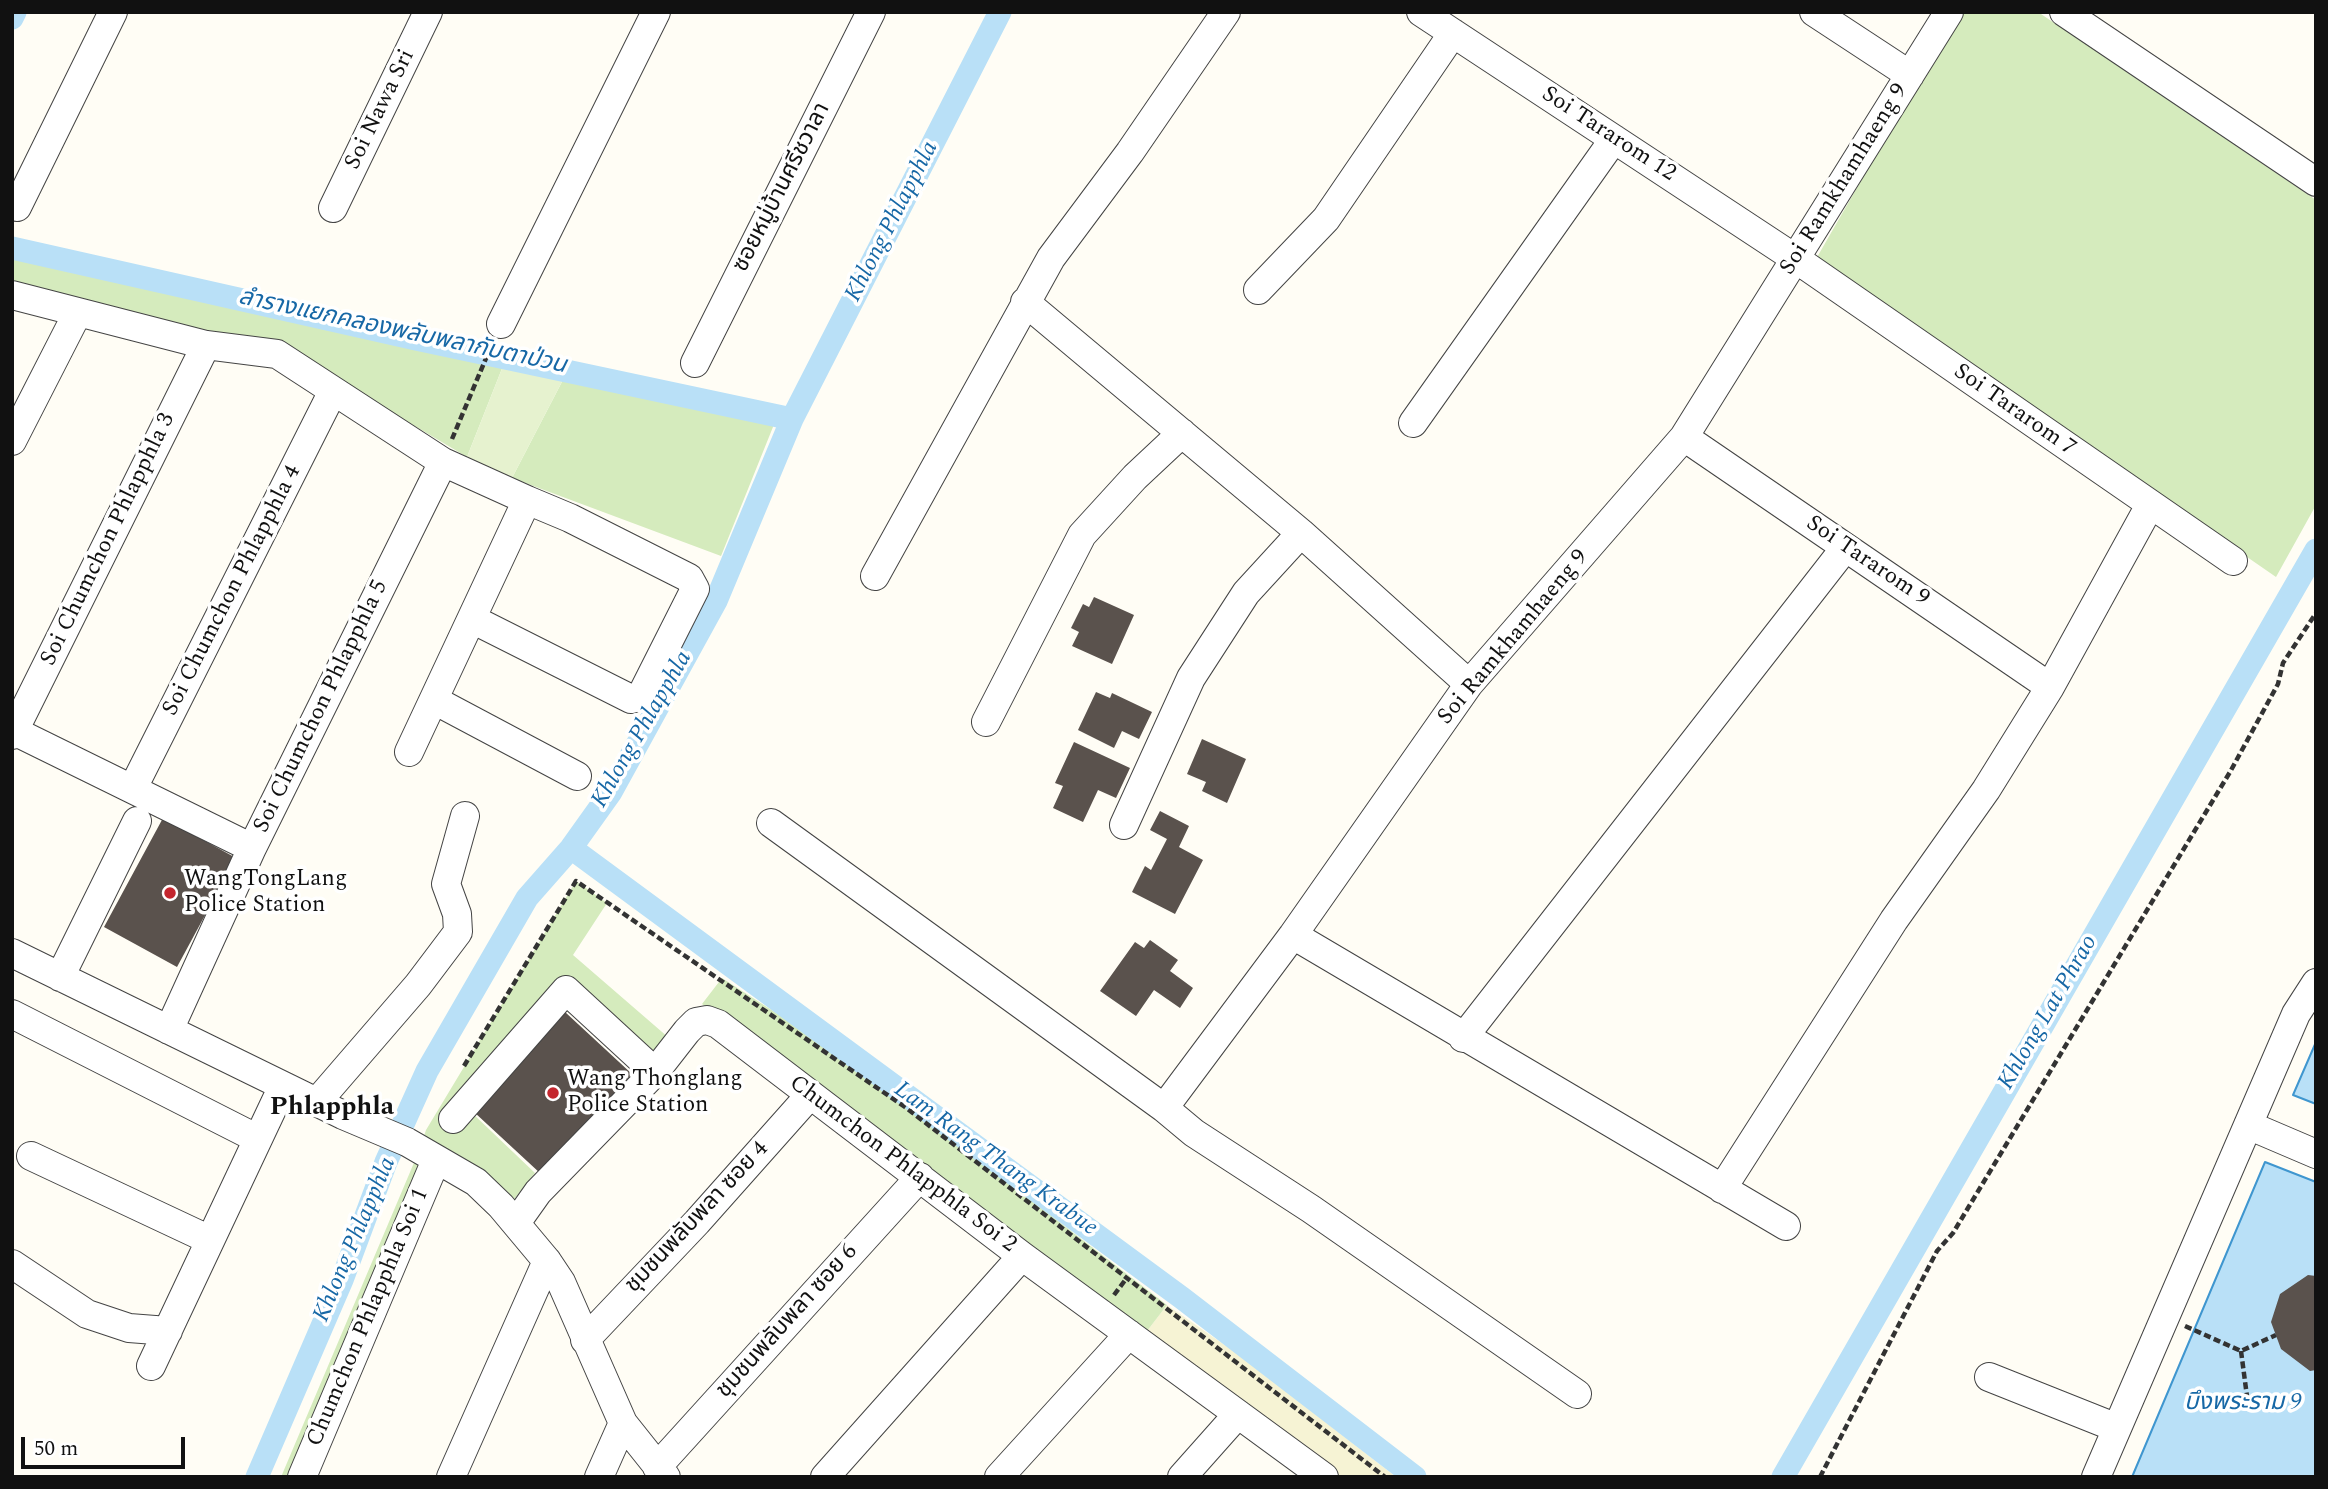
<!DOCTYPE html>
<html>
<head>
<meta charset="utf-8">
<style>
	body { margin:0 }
	#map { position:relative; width:2328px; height:1489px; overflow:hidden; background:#fffdf5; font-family:Spectral,serif }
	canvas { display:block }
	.frame { position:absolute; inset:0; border:14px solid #111; pointer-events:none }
	.scale { position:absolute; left:21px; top:1437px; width:164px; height:32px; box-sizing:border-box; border:4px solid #111; border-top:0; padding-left:9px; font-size:21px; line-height:24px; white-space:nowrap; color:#111; -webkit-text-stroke:5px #fff; paint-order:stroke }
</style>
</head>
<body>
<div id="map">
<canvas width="2328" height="1489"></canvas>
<div class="frame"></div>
<div class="scale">50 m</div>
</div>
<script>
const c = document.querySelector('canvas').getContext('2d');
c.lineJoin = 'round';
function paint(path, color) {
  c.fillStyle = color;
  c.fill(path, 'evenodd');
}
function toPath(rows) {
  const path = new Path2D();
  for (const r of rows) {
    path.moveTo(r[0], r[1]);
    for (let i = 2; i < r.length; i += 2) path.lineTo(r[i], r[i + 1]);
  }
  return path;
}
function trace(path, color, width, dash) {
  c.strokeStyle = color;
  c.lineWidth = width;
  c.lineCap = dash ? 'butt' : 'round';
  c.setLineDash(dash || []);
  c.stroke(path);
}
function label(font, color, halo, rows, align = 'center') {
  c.font = font + ' Spectral,"Noto Sans Thai",serif';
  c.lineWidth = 7;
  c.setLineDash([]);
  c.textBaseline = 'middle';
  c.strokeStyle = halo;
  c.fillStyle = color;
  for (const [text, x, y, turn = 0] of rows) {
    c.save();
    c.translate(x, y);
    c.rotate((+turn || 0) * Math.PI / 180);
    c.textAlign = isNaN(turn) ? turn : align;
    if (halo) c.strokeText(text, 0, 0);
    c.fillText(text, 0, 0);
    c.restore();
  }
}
paint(toPath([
	[1167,1305,1242,1357,1396,1477,1341,1477,1144,1335]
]), '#f6f3d4');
paint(toPath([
	[1958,12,2038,12,2316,200,2316,505,2276,577,1816,259],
	[12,258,220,305,503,366,467,457,317,368,12,280],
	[565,376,775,422,721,556,512,478],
	[576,881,607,903,573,955,669,1038,652,1064,563,1009,470,1111,535,1173,511,1203,421,1145,426,1130],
	[722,978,852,1062,1167,1305,1144,1335,1064,1270,702,1004],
	[416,1158,430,1165,298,1477,281,1477]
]), '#d5ebbd');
paint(toPath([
	[503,366,565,376,512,478,467,457]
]), '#e6f2cf');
const water = toPath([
	[2316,1042,2316,1104,2293,1095,2316,1042],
	[2265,1162,2316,1182,2316,1477,2132,1477,2265,1162]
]);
paint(water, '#b9e0f7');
trace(water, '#3f96cf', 2);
trace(toPath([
	[12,18,15,12],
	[12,248,416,339,792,419],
	[571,848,1182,1298,1415,1477],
	[257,1477,342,1280,386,1162,427,1071,527,898,571,848,611,792,716,601,792,419,1000,12],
	[1783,1477,2316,550]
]), '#b9e0f7', 23);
paint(toPath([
	[1094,597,1134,615,1112,664,1072,646,1079,632,1071,628,1083,604,1089,607],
	[1096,692,1110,698,1112,693,1152,712,1139,739,1122,731,1114,748,1078,730],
	[1202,739,1246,759,1227,803,1202,791,1206,782,1187,774],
	[1074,742,1130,768,1116,798,1098,790,1083,822,1053,808,1063,786,1055,783],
	[1160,811,1189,826,1179,847,1203,860,1175,914,1132,892,1145,866,1151,870,1167,839,1150,830],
	[163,818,236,858,177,967,104,927],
	[1150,940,1178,960,1170,971,1193,988,1180,1008,1154,990,1136,1016,1100,991,1135,942,1144,948],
	[565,1012,632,1074,541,1174,474,1112],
	[2308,1275,2316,1276,2316,1370,2310,1371,2281,1349,2271,1322,2280,1294]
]), '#5a524d');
const minor = toPath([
	[1421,12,1796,259,2233,561],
	[1814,12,1910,75],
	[2064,12,2316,182],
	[17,207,113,12],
	[333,208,428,12],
	[1258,290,1326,219,1453,33],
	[12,295,206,345,277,354,443,462,527,500,409,752],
	[1025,302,1301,533,1469,684],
	[501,324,656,12],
	[695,363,871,12],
	[1413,423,1614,139],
	[1684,437,2050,687],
	[12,441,78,312],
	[875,576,1051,258,1130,152,1226,12],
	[472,619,631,699,641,696,695,589,689,578,570,518,527,500],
	[434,700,577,776],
	[986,722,1082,535,1135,477,1182,433],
	[14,731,252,848],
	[12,735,206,345],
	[133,788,332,393],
	[771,823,1164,1108],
	[1124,825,1191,678,1246,593,1301,533],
	[1293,935,1786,1226],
	[12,953,343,1115,407,1142,476,1182,501,1206,547,1261,561,1282,623,1423,666,1477],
	[60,977,137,821],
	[12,1014,258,1139],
	[169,1030,252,848,443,462],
	[1463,1038,1845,548],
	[317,1102,418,985,458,932,457,914,446,884,465,816],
	[453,1119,566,990,655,1072],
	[2248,1125,2316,1154],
	[31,1156,210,1240],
	[1722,1189,1894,920,1986,790,2050,687,2150,505],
	[516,1223,538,1192,655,1072,687,1031,696,1022,707,1020,718,1024,1022,1256,1324,1477],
	[12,1264,87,1314,129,1328,168,1331],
	[585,1340,697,1222,810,1095],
	[151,1366,283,1086],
	[1989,1377,2117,1428],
	[1577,1394,1311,1209,1194,1133,1164,1108,1293,935,1469,684,1684,437,1949,12],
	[657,1467,920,1177],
	[302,1477,436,1160],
	[451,1477,547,1261],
	[599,1477,623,1423],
	[825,1477,1022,1256],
	[999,1477,1129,1334],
	[1182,1477,1238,1414],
	[2096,1477,2296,1014,2316,983]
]);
trace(minor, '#444', 30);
trace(toPath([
	[452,439,492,344],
	[464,1066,576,881,905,1107,1385,1477],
	[1114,1295,1126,1279],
	[2185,1326,2241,1351,2276,1335],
	[2241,1351,2248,1404],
	[1820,1477,1937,1251,1953,1233,2230,772,2278,684,2283,663,2316,613]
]), '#333', 4.5, [7, 3.5]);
trace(minor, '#fff', 28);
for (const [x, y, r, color] of [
	[170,893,7,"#c4262e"],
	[553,1093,7,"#c4262e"]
]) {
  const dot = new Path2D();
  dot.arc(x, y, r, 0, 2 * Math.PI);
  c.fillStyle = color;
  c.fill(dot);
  trace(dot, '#fff', 2.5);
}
label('23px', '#111', '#fff', [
	["Soi Nawa Sri",381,110,-64],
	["Soi Tararom 12",1608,135,33],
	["Soi Ramkhamhaeng 9",1845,180,-58],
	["ซอยหมู่บ้านศรีชวาลา",783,188,-63],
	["Soi Tararom 7",2014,411,35],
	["Soi Chumchon Phlapphla 3",109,540,-64],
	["Soi Tararom 9",1867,562,34],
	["Soi Chumchon Phlapphla 4",233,591,-63],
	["Soi Ramkhamhaeng 9",1514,638,-50],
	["Soi Chumchon Phlapphla 5",322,707,-64],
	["Chumchon Phlapphla Soi 2",902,1165,37],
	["ชุมชนพลับพลา ซอย 4",698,1218,-47],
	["Chumchon Phlapphla Soi 1",369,1318,-67],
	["ชุมชนพลับพลา ซอย 6",788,1322,-48]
]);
label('23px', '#111', '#fff', [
	["WangTongLang",184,880],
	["Police Station",184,906],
	["Wang Thonglang",567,1080],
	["Police Station",567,1106]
], 'left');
label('italic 24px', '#1768a6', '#fff', [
	["Khlong Phlapphla",893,222,-63],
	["ลำรางแยกคลองพลับพลากับตาป่วน",402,333,12],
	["Khlong Phlapphla",643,730,-60],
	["Khlong Lat Phrao",2049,1013,-60],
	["Lam Rang Thang Krabue",995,1160,36],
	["Khlong Phlapphla",356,1240,-67],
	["บึงพระราม 9",2243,1404]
]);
label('bold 26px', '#111', '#fff', [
	["Phlapphla",332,1109]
]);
</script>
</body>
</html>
